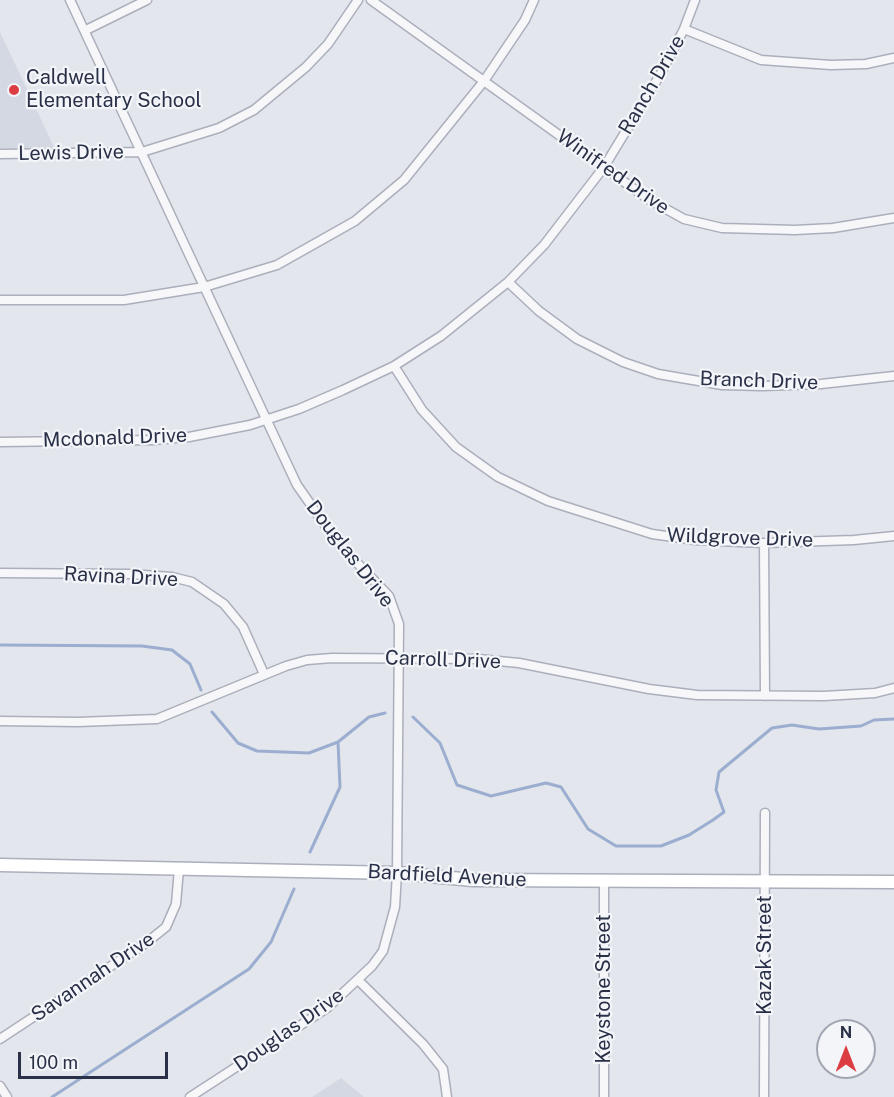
<!DOCTYPE html>
<html>
<head>
<meta charset="utf-8">
<style>
	body { margin:0 }
	#map { position:relative; width:894px; height:1097px; overflow:hidden; background:#e3e6ed; font-family:"Public Sans",sans-serif }
	canvas { display:block }
	.north { position:absolute; left:816px; top:1019px; width:60px; height:60px; box-sizing:border-box; background:#f3f5f9; border:2px solid #a2a6b2; border-radius:50%; rotate:0deg; font-size:16px; font-weight:700; line-height:24px; text-align:center; color:#293047 }
	.north::after { content:''; display:block; margin:auto; width:21px; height:27px; background:#dc3d43; clip-path:polygon(50% 0,100% 100%,50% 72%,0 100%) }
	.scale { position:absolute; left:18px; top:1052px; width:150px; height:27px; box-sizing:border-box; border:3px solid #293047; border-top:0; padding-left:8px; font-size:18px; line-height:21px; white-space:nowrap; color:#293047; -webkit-text-stroke:4px #f3f5f9; paint-order:stroke }
</style>
</head>
<body>
<div id="map">
<canvas width="894" height="1097"></canvas>
<div class="north">N</div>
<div class="scale">100 m</div>
</div>
<script>
const c = document.querySelector('canvas').getContext('2d');
c.lineJoin = 'round';
function paint(path, color) {
  c.fillStyle = color;
  c.fill(path, 'evenodd');
}
function toPath(rows) {
  const path = new Path2D();
  for (const r of rows) {
    path.moveTo(r[0], r[1]);
    for (let i = 2; i < r.length; i += 2) path.lineTo(r[i], r[i + 1]);
  }
  return path;
}
function trace(path, color, width, dash) {
  c.strokeStyle = color;
  c.lineWidth = width;
  c.lineCap = dash ? 'butt' : 'round';
  c.setLineDash(dash || []);
  c.stroke(path);
}
function label(font, color, halo, rows, align = 'center') {
  c.font = font + ' "Public Sans",sans-serif';
  c.lineWidth = 4.5;
  c.setLineDash([]);
  c.textBaseline = 'middle';
  c.strokeStyle = halo;
  c.fillStyle = color;
  for (const [text, x, y, turn = 0] of rows) {
    c.save();
    c.translate(x, y);
    c.rotate((+turn || 0) * Math.PI / 180);
    c.textAlign = isNaN(turn) ? turn : align;
    if (halo) c.strokeText(text, 0, 0);
    c.fillText(text, 0, 0);
    c.restore();
  }
}
paint(toPath([
	[0,32,55,149,0,148],
	[341,1078,364,1097,312,1097]
]), '#d4d8e2');
trace(toPath([
	[0,645,142,646,172,650,190,664,201,690],
	[212,712,238,743,257,751,309,753,338,742,369,717,385,713],
	[413,717,440,743,457,785,491,796,546,783,561,787,588,829,616,846,661,846,689,835,713,820,724,812,716,790,719,772,772,728,792,725,819,729,861,726,874,720,894,719],
	[310,852,340,787,338,742],
	[52,1097,249,969,271,942,294,889]
]), '#9baed0', 3);
const street = toPath([
	[70,0,297,485,337,542,389,596,399,624,397,873,395,907,383,951,372,966,327,1008,190,1097],
	[371,0,648,199,684,219,722,228,795,230,833,228,894,218],
	[684,29,761,60,831,65,866,64,894,58],
	[86,30,147,0],
	[0,154,142,152,219,128,254,110,306,67,328,44,358,0],
	[508,282,539,311,577,339,623,362,658,374,722,385,762,386,821,384,894,376],
	[0,300,124,300,204,287,277,265,355,221,404,180,484,81,525,20,534,0],
	[394,366,422,410,456,447,498,477,548,501,652,534,695,540,764,543,854,540,894,536],
	[0,442,153,440,189,437,250,425,299,409,343,390,394,366,441,336,508,282,544,245,604,167,660,75,684,29,695,0],
	[764,543,765,696],
	[0,573,129,574,172,577,192,582,224,604,243,627,264,674],
	[0,721,78,722,157,719,286,666,307,660,332,658,478,659,519,663,649,689,697,695,824,696,875,693,894,688],
	[358,980,423,1044,443,1069,447,1097],
	[0,1039,146,943,166,927,176,904,179,869],
	[0,1086,7,1097],
	[604,1097,604,881],
	[764,1097,765,813]
]);
const secondary = toPath([
	[0,865,397,873,473,880,894,882]
]);
trace(street, '#abafbb', 11);
trace(secondary, '#abafbb', 15);
trace(street, '#f7f7fa', 8);
trace(secondary, '#fff', 12);
for (const [x, y, r, color] of [
	[14,90,6,"#dc3d43"]
]) {
  const dot = new Path2D();
  dot.arc(x, y, r, 0, 2 * Math.PI);
  c.fillStyle = color;
  c.fill(dot);
  trace(dot, '#f3f5f9', 2);
}
label('20px', '#293047', '#f3f5f9', [
	["Caldwell",26,78],
	["Elementary School",26,101]
], 'left');
label('20px', '#293047', '#f3f5f9', [
	["Ranch Drive",652,85,-60],
	["Lewis Drive",71,153,-1],
	["Winifred Drive",613,172,35],
	["Branch Drive",759,381,2],
	["Mcdonald Drive",115,438,-2],
	["Wildgrove Drive",740,538,2],
	["Douglas Drive",350,554,52],
	["Ravina Drive",121,577,3],
	["Carroll Drive",443,660,2],
	["Bardfield Avenue",447,876,3],
	["Kazak Street",765,955,-90],
	["Savannah Drive",93,977,-34],
	["Keystone Street",604,989,-90],
	["Douglas Drive",289,1030,-35]
]);
</script>
</body>
</html>
